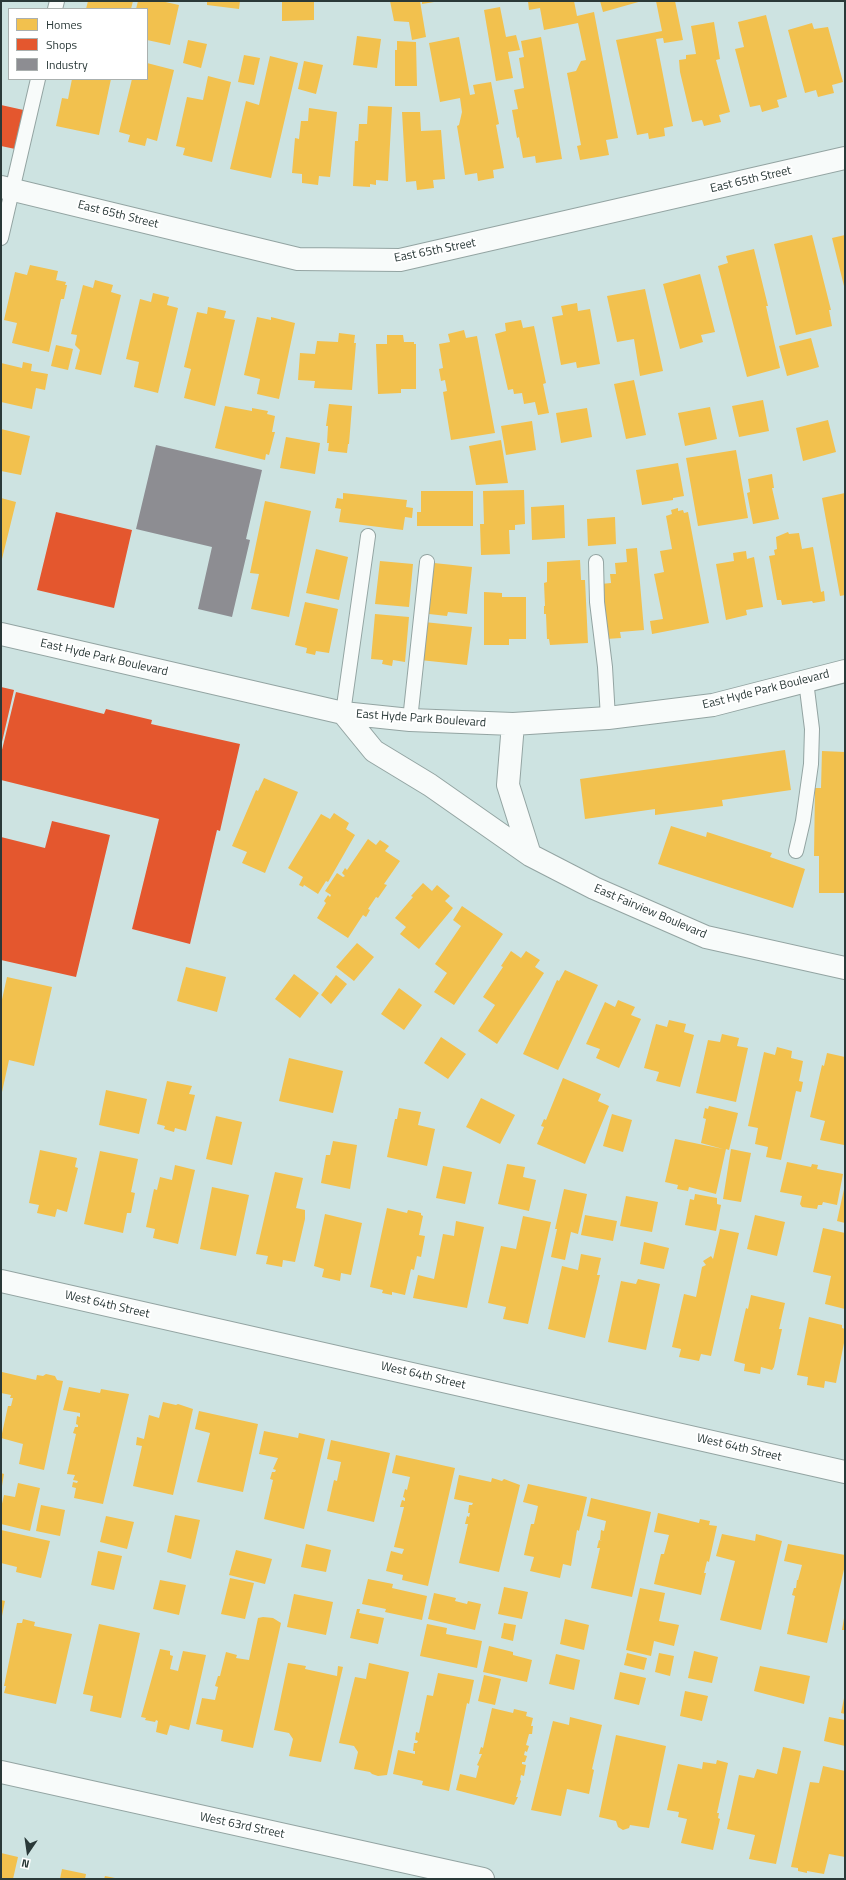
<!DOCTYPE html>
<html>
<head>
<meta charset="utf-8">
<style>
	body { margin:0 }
	#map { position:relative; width:846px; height:1880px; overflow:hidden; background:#cde3e1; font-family:"Titillium Web",sans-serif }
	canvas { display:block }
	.frame { position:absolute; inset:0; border:2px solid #2a3938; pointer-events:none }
	.legend { position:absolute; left:8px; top:8px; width:140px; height:72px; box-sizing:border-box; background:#fff; border:1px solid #aab0af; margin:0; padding:5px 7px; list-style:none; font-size:12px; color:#2a3938 }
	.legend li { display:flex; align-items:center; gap:8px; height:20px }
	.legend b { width:20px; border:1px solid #aab0af }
	.north { position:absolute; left:8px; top:1832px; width:40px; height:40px; -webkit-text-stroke:3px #fff; paint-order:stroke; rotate:193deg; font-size:11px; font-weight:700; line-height:16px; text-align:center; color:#2a3938 }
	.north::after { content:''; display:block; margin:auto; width:14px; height:18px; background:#2a3938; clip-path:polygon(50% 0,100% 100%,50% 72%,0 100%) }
</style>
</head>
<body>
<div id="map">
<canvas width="846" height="1880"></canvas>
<div class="frame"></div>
<ul class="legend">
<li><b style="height:11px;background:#f2c14e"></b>Homes</li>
<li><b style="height:11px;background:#e4572e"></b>Shops</li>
<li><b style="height:11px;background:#8d8d92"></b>Industry</li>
</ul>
<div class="north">N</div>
</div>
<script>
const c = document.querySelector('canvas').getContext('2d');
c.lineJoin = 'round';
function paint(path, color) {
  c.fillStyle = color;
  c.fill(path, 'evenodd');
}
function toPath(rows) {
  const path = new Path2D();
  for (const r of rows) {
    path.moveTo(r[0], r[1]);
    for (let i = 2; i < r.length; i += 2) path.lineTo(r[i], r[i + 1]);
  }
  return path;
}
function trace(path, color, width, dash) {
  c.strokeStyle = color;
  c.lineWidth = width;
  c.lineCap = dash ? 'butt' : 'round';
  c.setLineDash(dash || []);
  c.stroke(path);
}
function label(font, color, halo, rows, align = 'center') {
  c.font = font + ' "Titillium Web",sans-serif';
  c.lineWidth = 4;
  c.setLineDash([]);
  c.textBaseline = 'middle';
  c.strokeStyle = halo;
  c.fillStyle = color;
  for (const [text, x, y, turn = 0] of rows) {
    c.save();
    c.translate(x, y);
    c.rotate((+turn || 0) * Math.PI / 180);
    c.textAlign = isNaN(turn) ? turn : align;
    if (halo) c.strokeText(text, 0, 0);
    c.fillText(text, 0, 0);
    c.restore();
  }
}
paint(toPath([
	[88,1,133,1,131,9,86,9],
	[138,1,161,1,179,5,170,45,147,40,147,9,136,9],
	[207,1,240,1,239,9,207,5],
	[282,1,314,1,314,20,282,21],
	[390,1,420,1,426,37,412,40,409,22,394,21],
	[422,1,434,1,434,2,422,4],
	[528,1,574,1,577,16,594,12,618,138,606,140,609,155,580,160,577,146,581,145,567,73,576,71,581,61,586,60,578,23,544,30,540,8,529,10],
	[600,1,642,1,603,12],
	[656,1,675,1,683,40,664,43,663,38,656,39,673,126,664,128,665,136,649,139,648,133,637,135,616,40,662,31],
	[500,7,506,37,516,35,520,50,508,52,513,78,496,81,484,10],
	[766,15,787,97,777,100,779,107,762,112,760,105,750,107,735,49,744,47,738,22],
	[714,22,720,59,716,60,730,112,719,115,721,122,704,126,702,120,692,122,680,72,679,60,686,59,686,55,696,54,691,26],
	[812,23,814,29,828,27,843,82,832,85,834,93,818,97,816,90,805,93,788,30],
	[357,36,381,39,377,68,353,65],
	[459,37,470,95,475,94,473,85,491,82,499,124,496,125,504,168,493,170,494,178,478,181,477,173,465,175,457,126,459,125,462,112,460,98,440,102,429,43],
	[541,37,562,159,536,163,535,156,523,158,519,137,517,138,512,110,518,109,514,90,524,88,519,58,524,57,521,41],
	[188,40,207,44,201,68,183,63],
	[397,41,416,42,417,86,395,86,395,50,397,50],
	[244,55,260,58,254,85,238,82],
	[270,56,298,63,271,178,230,169,246,101,259,105],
	[304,61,323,65,316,94,298,89],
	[147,63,174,70,157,141,147,138,145,146,128,142,130,135,119,132,132,79,147,79],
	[208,76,231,82,212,162,183,155,185,148,176,146,187,97,203,100],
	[72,79,111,79,99,135,56,126,62,98,68,99],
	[368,106,392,107,388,181,376,180,376,185,370,184,370,187,353,186,355,141,358,141,359,124,367,124],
	[309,108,337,112,330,177,319,176,318,185,302,183,302,174,292,173,295,138,299,139,301,121,308,121],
	[402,112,420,112,421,131,441,130,445,179,433,180,434,188,417,190,416,181,406,182],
	[812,235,831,310,829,310,832,326,796,335,774,244],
	[845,235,845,286,844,286,832,238],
	[754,249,768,306,766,306,780,368,747,377,718,266,728,263,726,256],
	[30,265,58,271,56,280,66,282,65,285,67,285,64,299,61,299,49,352,12,343,17,323,4,320,15,272,27,275],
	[700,274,715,332,701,335,703,342,680,349,663,284],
	[95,280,113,285,111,292,121,295,101,375,75,369,80,350,75,345,77,335,71,334,83,285,93,288],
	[645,289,663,371,640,376,634,339,617,342,607,296],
	[153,293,169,297,167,305,178,308,158,393,134,387,139,362,126,359,140,299,151,302],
	[577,303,578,311,590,309,600,364,577,368,576,362,561,365,552,317,563,315,561,306],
	[208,307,226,311,224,318,235,320,215,406,184,398,191,369,184,367,197,312,207,314],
	[257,317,271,320,271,317,295,323,279,399,257,394,260,379,244,375],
	[521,320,523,328,534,326,546,383,543,384,549,413,538,415,535,402,524,404,522,393,514,394,513,389,508,390,495,334,506,331,505,323],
	[464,330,466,338,477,336,495,433,451,440,443,392,447,391,445,380,441,381,439,369,443,368,439,344,450,342,448,334],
	[339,333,355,335,354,343,356,343,352,390,314,388,315,381,298,380,300,353,315,354,317,341,338,342],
	[387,335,403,335,404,342,414,342,414,344,416,344,416,389,401,389,401,393,378,394,376,344,387,344],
	[811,338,819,367,787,376,779,346],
	[56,345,73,349,68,370,51,366],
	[23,362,32,364,31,371,48,374,45,390,36,388,32,409,1,402,1,363,22,368],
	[634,380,646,435,626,439,614,384],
	[763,400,769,431,739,437,732,406],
	[329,404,352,406,349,444,348,444,347,453,328,451,329,443,327,443,328,426,326,426],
	[225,406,252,411,252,408,268,411,267,414,275,416,272,432,275,432,269,455,266,454,265,460,215,448],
	[710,407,717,439,685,446,678,413],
	[587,408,592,437,561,443,556,413],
	[828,420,836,452,803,461,796,428],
	[532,421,536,450,506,455,501,426],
	[1,429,30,436,21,475,1,471],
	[286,437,320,443,315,474,280,468],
	[501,440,508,483,476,485,469,446],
	[736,450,748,518,698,526,686,458],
	[678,463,684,496,673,498,673,500,642,505,636,470],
	[772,474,774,488,772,488,779,519,753,524,747,493,750,492,748,479],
	[524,490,525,524,515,525,515,530,509,530,510,554,481,555,480,524,484,524,483,491],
	[421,491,473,491,473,526,417,526,417,512,421,512],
	[343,493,407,500,406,507,413,508,412,518,405,517,403,530,339,522,341,509,335,508,337,498,343,499],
	[845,493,845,595,840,596,822,498],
	[1,498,16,502,2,559,1,559],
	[265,501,311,511,289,617,251,609,259,574,250,573],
	[564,505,565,538,532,540,531,507],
	[678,508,678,511,683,510,684,513,688,512,709,623,652,634,650,621,663,619,654,574,664,572,660,551,672,549,666,516,672,514,671,510],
	[615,517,616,544,588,546,587,519],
	[788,532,789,534,799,533,802,549,813,547,821,592,824,591,825,601,813,603,812,601,782,605,781,600,777,600,769,556,775,555,774,550,777,549,776,537],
	[637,548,644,630,620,632,621,638,606,639,601,584,611,583,610,574,616,574,615,563,627,562,626,549],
	[316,549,348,557,339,600,306,593],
	[746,551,747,559,754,557,763,607,746,610,747,615,726,620,716,564,734,561,733,553],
	[580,560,581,580,585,580,588,643,550,645,549,639,547,639,546,614,544,614,544,606,545,606,544,583,547,582,547,562],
	[380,561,413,564,409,607,375,604],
	[434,563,472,567,467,614,448,612,447,616,429,614],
	[484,592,502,593,502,597,526,597,526,639,509,639,509,645,484,645],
	[305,602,338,609,329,653,316,651,315,655,306,653,307,648,295,645],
	[375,614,409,617,405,662,393,660,392,666,382,664,383,660,371,659],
	[424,622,472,627,467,665,420,660],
	[785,750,791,790,722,800,723,806,655,815,655,809,585,819,580,779],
	[822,751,845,752,845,893,819,893,819,856,814,856,815,788,821,788],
	[264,778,298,792,265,873,242,863,247,852,232,846,256,790,258,791],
	[334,813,349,823,346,829,355,835,328,882,326,881,318,894,304,885,303,887,299,885,303,877,288,868,321,814,330,819],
	[671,826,706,837,707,832,772,853,770,857,805,869,793,908,658,864],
	[368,839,376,845,380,840,389,846,385,851,400,861,384,884,387,885,378,898,376,897,368,909,370,910,366,917,363,915,348,938,317,918,326,903,324,901,328,895,330,897,331,895,325,891,337,873,343,877,345,876,342,873,345,868,347,870],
	[423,883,432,891,437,885,450,896,445,901,453,908,419,949,400,934,406,927,395,918,413,897,411,896],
	[462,906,503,934,454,1005,434,992,447,973,435,964,461,926,453,920],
	[357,943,374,957,354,981,336,967],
	[511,951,521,958,526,951,540,960,535,967,544,973,497,1044,478,1031,495,1005,483,997,503,967,501,966],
	[186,967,226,977,217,1012,177,1001],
	[565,970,598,985,558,1070,523,1054,557,980,559,981],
	[294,974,319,993,300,1018,275,999],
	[336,975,347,984,331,1004,321,995],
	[7,977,52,987,34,1066,9,1060,2,1092,1,1004],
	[399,988,422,1005,404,1030,381,1014],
	[618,1000,635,1007,631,1015,641,1019,619,1068,596,1058,600,1049,586,1044,605,1002,615,1007],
	[669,1020,686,1024,684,1032,694,1035,680,1087,656,1081,659,1072,644,1068,656,1024,667,1027],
	[722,1034,739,1038,737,1046,748,1048,736,1102,696,1093,708,1040,720,1042],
	[441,1037,466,1054,448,1079,424,1063],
	[777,1047,792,1051,791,1058,803,1061,799,1081,803,1082,801,1092,796,1091,781,1160,766,1157,768,1147,755,1144,758,1128,748,1126,764,1052,775,1055],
	[827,1053,845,1057,844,1145,820,1140,825,1121,810,1117,822,1065,824,1066],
	[289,1058,343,1071,333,1113,279,1101],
	[563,1078,601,1094,598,1101,609,1106,585,1164,537,1144,544,1127,541,1126,544,1119,546,1120],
	[167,1081,192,1086,189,1094,195,1095,186,1131,175,1128,174,1132,164,1129,165,1126,157,1124],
	[106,1090,147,1099,139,1134,99,1125],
	[481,1098,515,1115,500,1144,466,1127],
	[709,1106,738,1113,729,1150,726,1149,716,1194,689,1187,688,1191,677,1189,678,1185,665,1182,675,1139,723,1149,701,1143,706,1119,703,1118,705,1108,708,1109],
	[399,1108,421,1112,418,1125,435,1129,427,1166,387,1157,395,1119,397,1119],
	[612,1114,632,1120,623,1152,603,1146],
	[216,1116,242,1122,232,1165,206,1159],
	[333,1141,357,1145,350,1189,321,1183,326,1155,330,1155],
	[731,1149,751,1153,741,1202,723,1199],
	[40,1150,77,1158,75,1167,78,1168,67,1212,57,1209,55,1217,37,1213,39,1205,29,1203],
	[100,1151,138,1159,131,1192,135,1193,131,1213,127,1213,123,1233,84,1224],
	[787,1162,811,1167,812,1164,818,1165,817,1169,843,1174,837,1205,823,1202,822,1205,818,1205,817,1209,802,1207,800,1204,802,1196,780,1192],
	[507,1164,525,1167,523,1177,536,1180,529,1211,498,1204],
	[175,1165,195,1170,178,1244,153,1238,155,1229,146,1227,154,1189,157,1190,160,1177,172,1180],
	[443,1166,472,1172,465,1204,436,1198],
	[275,1172,303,1178,296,1208,305,1210,305,1219,295,1262,283,1260,282,1267,266,1264,268,1256,256,1254],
	[212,1187,249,1195,236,1256,200,1249],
	[564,1189,587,1194,578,1234,571,1232,565,1260,551,1257,557,1229,555,1229],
	[844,1189,845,1189,845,1223,837,1221],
	[695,1194,717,1198,717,1204,721,1205,716,1231,685,1225,690,1199,694,1200],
	[626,1196,658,1202,652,1232,620,1226],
	[387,1208,407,1213,408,1210,421,1213,421,1215,423,1216,419,1235,425,1236,421,1257,417,1256,414,1270,411,1269,405,1295,392,1292,392,1295,382,1293,383,1290,370,1287],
	[325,1214,362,1223,351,1275,341,1273,340,1281,322,1277,324,1269,314,1266],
	[585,1215,617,1221,613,1241,581,1235],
	[755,1215,785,1222,777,1256,747,1249],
	[523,1216,551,1222,528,1324,503,1319,506,1307,488,1303,501,1246,516,1249],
	[456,1221,484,1227,467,1308,413,1298,418,1275,434,1279,443,1234,454,1236],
	[823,1228,845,1233,845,1309,825,1304,831,1276,813,1272],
	[720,1229,739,1233,711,1356,701,1354,699,1361,679,1357,681,1349,672,1347,684,1294,696,1297,702,1267,706,1265,703,1261,711,1256,713,1259],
	[644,1242,669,1248,664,1269,640,1264],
	[581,1254,601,1258,597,1275,600,1275,585,1338,548,1329,562,1266,578,1270],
	[638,1279,660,1284,646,1350,608,1342,621,1281,636,1284],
	[751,1295,785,1303,779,1329,782,1329,774,1367,772,1370,761,1367,760,1374,744,1371,745,1364,734,1361,746,1308,748,1309],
	[809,1317,842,1325,842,1328,845,1329,845,1338,836,1383,825,1381,824,1388,807,1385,808,1377,797,1375],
	[2,1372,36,1380,37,1375,43,1376,46,1374,55,1376,57,1380,63,1381,44,1470,19,1464,23,1444,1,1438,8,1406,11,1406,13,1398,10,1398,11,1395,1,1393],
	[69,1387,100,1393,101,1389,129,1394,103,1504,74,1498,76,1488,72,1487,73,1482,77,1483,78,1481,73,1480,75,1475,67,1474,76,1434,73,1433,75,1427,78,1427,78,1425,76,1424,77,1416,80,1417,80,1413,63,1410],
	[163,1402,176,1405,178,1404,193,1409,173,1495,133,1486,142,1446,136,1445,137,1437,144,1439,149,1415,159,1418],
	[199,1411,258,1424,243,1492,197,1482,210,1433,195,1429],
	[264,1431,298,1438,299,1433,325,1439,304,1529,264,1519,273,1480,270,1479,272,1472,275,1472,276,1470,273,1469,278,1458,259,1454],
	[331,1440,390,1453,374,1522,327,1511,334,1480,337,1481,341,1462,327,1459],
	[396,1455,455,1468,428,1586,402,1580,403,1575,386,1571,391,1551,402,1554,404,1549,394,1547,404,1507,400,1507,402,1500,405,1501,405,1498,403,1497,405,1489,407,1490,410,1477,392,1473],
	[1,1473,4,1474,2,1486,1,1485],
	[459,1475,491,1482,492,1478,502,1481,504,1479,520,1485,499,1572,459,1563,468,1524,465,1524,467,1516,469,1517,470,1513,468,1513,469,1505,472,1505,473,1503,454,1499],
	[18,1483,40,1488,30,1531,1,1524,1,1508,4,1495,15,1497],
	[528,1484,587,1497,579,1531,577,1530,571,1566,563,1564,560,1578,530,1571,534,1557,524,1555,531,1524,534,1524,538,1506,523,1502],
	[591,1498,651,1512,632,1597,591,1588,600,1548,597,1548,599,1540,602,1541,600,1540,601,1530,604,1531,606,1521,587,1516],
	[41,1505,65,1510,60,1536,36,1531],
	[658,1513,699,1523,700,1519,710,1521,709,1525,717,1526,709,1562,707,1561,704,1573,706,1573,701,1595,654,1584,661,1554,664,1554,669,1535,654,1532],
	[175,1515,200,1520,191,1559,167,1552],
	[106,1516,134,1522,127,1549,100,1542],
	[1,1530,50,1541,41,1578,16,1572,17,1567,1,1563],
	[722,1534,755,1541,756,1534,782,1541,761,1630,720,1620,735,1561,716,1556],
	[306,1544,331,1550,326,1572,301,1567],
	[788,1544,845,1555,845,1565,827,1643,787,1634,795,1596,792,1595,794,1588,796,1588,797,1580,798,1580,802,1565,784,1561],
	[236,1550,272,1559,265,1584,229,1575],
	[98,1551,122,1556,114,1590,91,1585],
	[230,1578,254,1583,245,1619,221,1614],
	[368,1579,393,1584,392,1588,427,1596,422,1620,385,1612,386,1609,362,1604],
	[160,1580,186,1585,179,1615,153,1609],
	[504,1587,528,1592,522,1619,498,1614],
	[640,1588,665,1593,659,1621,679,1625,674,1646,654,1641,651,1656,626,1650],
	[434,1593,456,1598,455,1601,467,1604,468,1601,481,1604,475,1630,428,1619],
	[294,1594,333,1602,326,1635,287,1627],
	[1,1600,5,1601,2,1616,1,1615],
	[357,1609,360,1609,359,1613,384,1618,378,1644,350,1638],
	[263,1617,273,1618,281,1623,253,1748,221,1741,223,1730,196,1724,202,1698,215,1700,218,1687,215,1686,218,1676,220,1676,226,1652,237,1655,236,1658,249,1660,258,1618],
	[844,1618,845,1618,845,1630,842,1630],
	[23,1619,35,1622,34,1626,72,1634,56,1704,4,1693,6,1686,4,1686,17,1623,22,1623],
	[565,1619,589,1625,584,1650,560,1644],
	[504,1623,516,1625,513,1641,501,1638],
	[99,1624,140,1633,121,1718,90,1711,93,1696,83,1694],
	[427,1624,447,1628,446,1634,482,1641,477,1668,420,1656],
	[489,1646,513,1652,513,1655,532,1660,527,1682,483,1672],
	[160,1649,170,1651,170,1655,173,1656,170,1669,178,1671,183,1651,206,1655,189,1730,170,1725,167,1735,156,1732,158,1721,156,1720,155,1722,145,1720,146,1718,141,1717],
	[694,1651,718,1657,712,1683,688,1678],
	[627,1653,647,1658,644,1670,624,1665],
	[659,1653,674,1656,670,1676,655,1672],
	[556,1654,580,1660,574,1690,549,1684],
	[288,1663,306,1666,305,1669,337,1676,338,1666,343,1667,321,1762,289,1756,293,1739,289,1733,274,1730],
	[369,1663,409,1672,387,1775,378,1776,372,1774,370,1772,354,1769,358,1752,354,1746,339,1743,355,1677,366,1679],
	[760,1666,810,1676,804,1704,754,1691],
	[620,1672,646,1678,639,1705,614,1699],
	[438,1673,474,1680,469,1704,467,1703,449,1791,422,1785,423,1781,393,1774,398,1750,415,1754,415,1751,413,1751,414,1743,417,1743,418,1741,415,1740,416,1732,419,1733,427,1695,433,1696],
	[484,1675,501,1679,495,1705,478,1701],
	[685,1691,708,1696,702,1721,680,1716],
	[844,1698,845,1698,845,1714,841,1713],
	[492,1708,513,1713,514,1709,527,1712,526,1716,533,1718,531,1726,533,1726,532,1734,529,1734,526,1745,529,1746,527,1752,525,1751,524,1755,527,1756,525,1762,522,1762,522,1764,526,1765,524,1776,521,1775,520,1780,521,1781,516,1797,518,1797,514,1805,456,1790,460,1774,476,1778,479,1766,477,1765,482,1754,479,1754,481,1747,483,1748],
	[570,1717,602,1725,592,1769,594,1770,589,1794,567,1789,561,1816,531,1810,553,1721,569,1725],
	[829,1717,845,1720,845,1746,824,1741],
	[616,1735,666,1746,649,1828,630,1825,629,1828,623,1830,618,1827,616,1821,599,1817],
	[783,1747,801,1751,776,1864,749,1859,755,1835,727,1829,739,1775,754,1778,757,1769,777,1774],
	[717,1760,728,1763,717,1813,719,1813,718,1818,720,1819,713,1850,681,1843,687,1819,678,1817,679,1812,667,1810,678,1764,702,1769,703,1762,716,1764],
	[823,1766,845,1771,845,1857,829,1854,824,1874,807,1871,807,1873,798,1871,798,1868,791,1867,810,1782,819,1783],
	[1,1853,18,1857,13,1879,1,1879],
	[62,1869,86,1874,85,1879,60,1879],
	[105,1876,115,1878,115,1879,104,1879]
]), '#f2c14e');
paint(toPath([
	[1,105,28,111,20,150,1,146],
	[56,512,132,530,114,608,37,590],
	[1,687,14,690,2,742,1,742],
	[16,692,104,714,106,709,152,720,151,724,240,744,220,831,217,830,190,944,132,929,159,819,1,780,1,754],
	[52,821,110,835,76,977,1,960,1,837,45,848]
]), '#e4572e');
paint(toPath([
	[156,445,262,470,246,539,250,540,232,617,198,609,212,547,136,529]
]), '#8d8d92');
const service = toPath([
	[55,9,57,1],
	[1,238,38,79],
	[596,562,597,602,605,667,608,718],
	[343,713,368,536],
	[410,720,427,562],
	[796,851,803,821,811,764,812,729,806,681]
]);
const minor = toPath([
	[1,187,298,259,400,260,845,158],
	[1,1281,845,1472],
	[1,1772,483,1879]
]);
const tertiary = toPath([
	[1,634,343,713,410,720,513,724,608,718,713,705,845,671],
	[343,713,374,751,430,785,530,855,594,888,706,937,845,968],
	[513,724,508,785,530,855]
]);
trace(service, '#93a4a2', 16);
trace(minor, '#93a4a2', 24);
trace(tertiary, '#93a4a2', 24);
trace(service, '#f8fbfa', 14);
trace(minor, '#f8fbfa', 22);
trace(tertiary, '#f8fbfa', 22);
label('12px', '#2a3938', '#fff', [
	["East 65th Street",751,180,-13],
	["East 65th Street",118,215,14],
	["East 65th Street",435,251,-11],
	["East Hyde Park Boulevard",104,658,13],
	["East Hyde Park Boulevard",766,690,-14],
	["East Hyde Park Boulevard",421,719,4],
	["East Fairview Boulevard",650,912,23],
	["West 64th Street",107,1305,13],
	["West 64th Street",423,1376,13],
	["West 64th Street",739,1448,13],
	["West 63rd Street",242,1826,12]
]);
</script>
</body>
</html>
